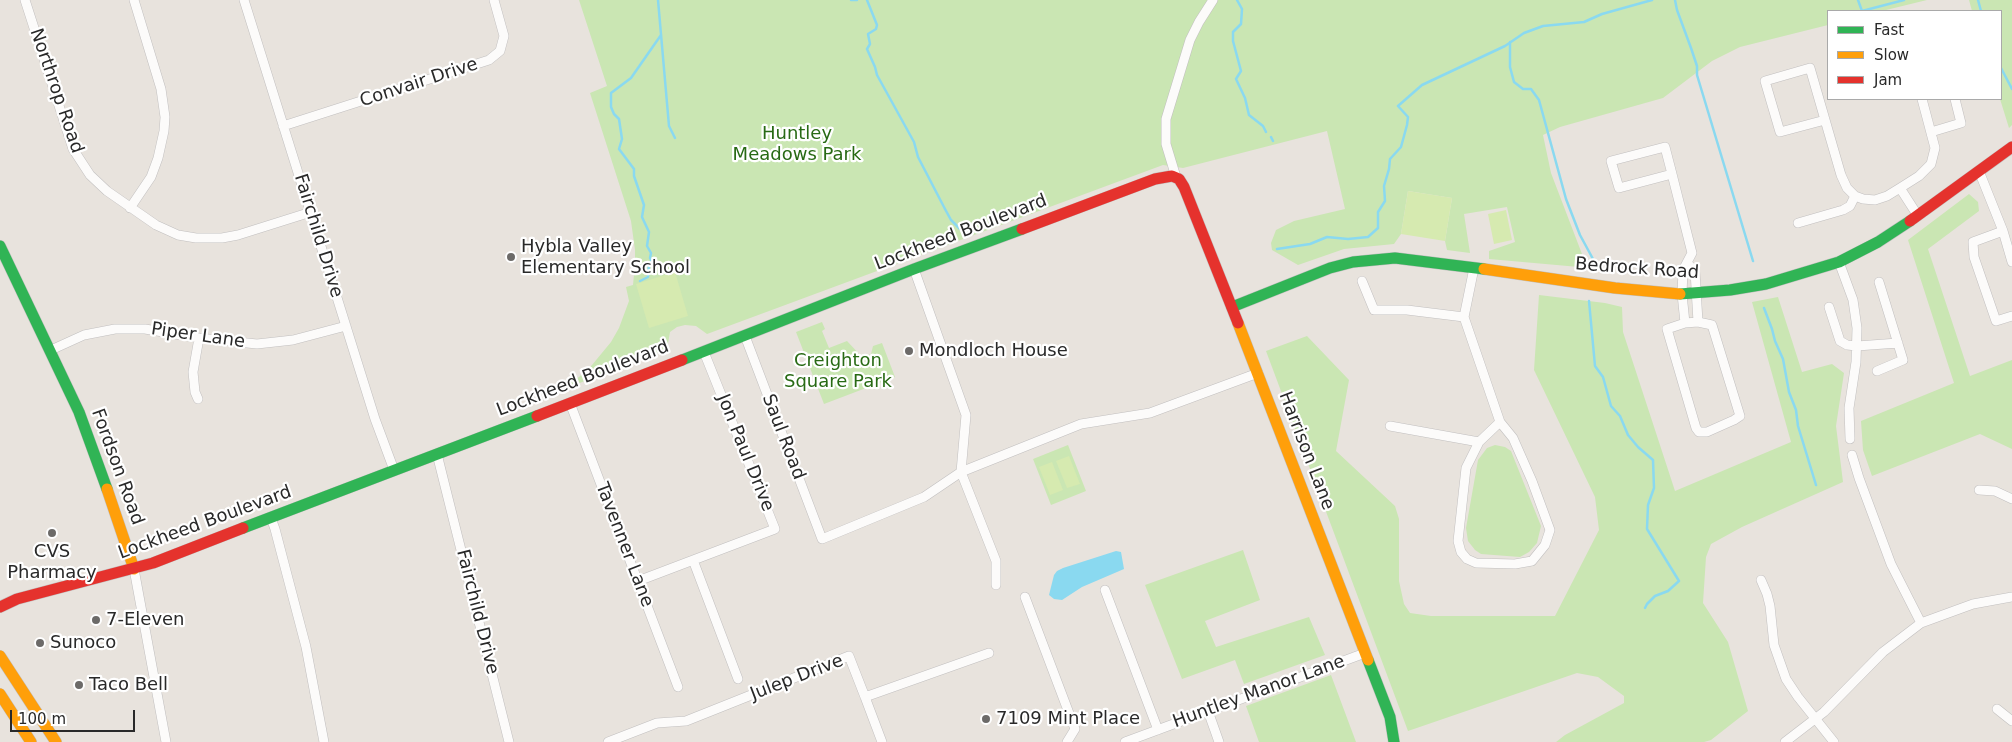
<!DOCTYPE html>
<html>
<head>
<meta charset="utf-8">
<style>
	body { margin:0 }
	#map { position:relative; width:2012px; height:742px; overflow:hidden; background:#e8e3dd; font-family:"DejaVu Sans",sans-serif }
	canvas { display:block }
	.legend { position:absolute; left:1827px; top:10px; width:175px; height:90px; box-sizing:border-box; background:#fff; border:1px solid #a9a9a9; margin:0; padding:6px 9px; list-style:none; font-size:15px; color:#292929 }
	.legend li { display:flex; align-items:center; gap:10px; height:25px }
	.legend b { width:25px; border:1px solid #a9a9a9 }
	.scale { position:absolute; left:10px; top:710px; width:125px; height:22px; box-sizing:border-box; border:2px solid #292929; border-top:0; padding-left:6px; font-size:15px; line-height:18px; white-space:nowrap; color:#292929; -webkit-text-stroke:4px #fff; paint-order:stroke }
</style>
</head>
<body>
<div id="map">
<canvas width="2012" height="742"></canvas>
<ul class="legend">
<li><b style="height:6px;background:#30b455"></b>Fast</li>
<li><b style="height:6px;background:#ff9f0a"></b>Slow</li>
<li><b style="height:6px;background:#e5322d"></b>Jam</li>
</ul>
<div class="scale">100 m</div>
</div>
<script>
const c = document.querySelector('canvas').getContext('2d');
c.lineJoin = 'round';
function paint(path, color) {
  c.fillStyle = color;
  c.fill(path, 'evenodd');
}
function toPath(rows) {
  const path = new Path2D();
  for (const r of rows) {
    path.moveTo(r[0], r[1]);
    for (let i = 2; i < r.length; i += 2) path.lineTo(r[i], r[i + 1]);
  }
  return path;
}
function trace(path, color, width, dash) {
  c.strokeStyle = color;
  c.lineWidth = width;
  c.lineCap = dash ? 'butt' : 'round';
  c.setLineDash(dash || []);
  c.stroke(path);
}
function label(font, color, halo, rows, align = 'center') {
  c.font = font + ' "DejaVu Sans",sans-serif';
  c.lineWidth = 4.5;
  c.setLineDash([]);
  c.textBaseline = 'middle';
  c.strokeStyle = halo;
  c.fillStyle = color;
  for (const [text, x, y, turn = 0] of rows) {
    c.save();
    c.translate(x, y);
    c.rotate((+turn || 0) * Math.PI / 180);
    c.textAlign = isNaN(turn) ? turn : align;
    if (halo) c.strokeText(text, 0, 0);
    c.fillText(text, 0, 0);
    c.restore();
  }
}
paint(toPath([
	[579,0,1927,0,1882,11,1828,11,1828,25,1740,47,1712,61,1663,98,1560,127,1543,135,1551,173,1582,254,1579,267,1489,259,1489,251,1515,242,1507,207,1464,214,1470,253,1447,250,1445,241,1452,198,1408,191,1401,234,1394,244,1344,249,1298,265,1272,250,1271,243,1276,230,1294,221,1345,209,1327,131,1183,168,1163,165,707,334,696,326,685,325,677,327,670,332,667,349,554,393,579,377,592,365,611,342,619,328,629,301,626,287,633,285,635,264,635,250,631,221,590,93,607,86],
	[1969,0,2012,0,2012,125,2009,128,2000,99,2001,11,1972,11],
	[1969,194,1978,202,1979,211,1928,249,1970,376,2012,360,2012,449,1980,434,1872,476,1863,450,1861,421,1954,383,1908,240],
	[1539,295,1605,303,1622,307,1623,332,1675,491,1791,442,1752,302,1778,297,1802,372,1832,364,1844,373,1836,426,1843,482,1742,527,1711,544,1706,557,1703,603,1728,642,1748,711,1711,740,1704,742,1556,742,1565,735,1624,703,1624,696,1598,677,1577,673,1408,731,1266,351,1307,336,1349,380,1336,451,1395,506,1399,519,1399,581,1404,604,1410,613,1431,616,1555,616,1599,530,1595,497,1534,370],
	[822,322,825,329,822,331,829,348,847,341,862,357,871,354,873,346,882,343,895,377,824,404,796,332],
	[1068,445,1086,491,1051,505,1033,459],
	[1495,445,1505,447,1511,451,1541,526,1537,543,1529,552,1520,557,1481,554,1475,550,1468,541,1466,528,1478,460,1487,448],
	[1243,550,1260,600,1205,621,1216,647,1309,617,1325,655,1244,684,1235,660,1182,679,1145,585],
	[1331,675,1356,742,1259,742,1246,706]
]), '#cae6b3');
paint(toPath([
	[1408,191,1452,198,1445,241,1401,234],
	[1506,210,1512,240,1494,244,1488,214],
	[675,272,688,316,649,328,636,284],
	[1069,456,1080,484,1067,488,1056,461],
	[1052,462,1063,490,1050,495,1039,467]
]), '#d6eab0');
paint(toPath([
	[1116,551,1121,552,1124,569,1082,587,1062,600,1054,599,1049,595,1054,575,1057,571,1063,568]
]), '#8ad9f0');
trace(toPath([
	[658,0,669,126,675,138],
	[851,0,857,0],
	[867,0,877,25,876,29,868,34,870,44,867,49,875,67,877,75,914,142,918,157,945,209,951,220,960,229],
	[1237,0,1242,9,1241,24,1233,32,1233,41,1241,71,1236,79,1245,98,1249,115,1263,126,1266,132],
	[1675,0,1677,10,1691,48,1697,66,1697,75,1753,261],
	[1858,0,1862,11,1904,0],
	[1978,0,1981,11],
	[1510,42,1510,67,1514,82,1523,89,1531,89,1539,100,1566,199,1580,235,1593,259,1593,270],
	[2001,68,2012,89],
	[1271,137,1273,141],
	[1277,249,1310,244,1327,237,1348,239,1368,237,1378,228,1378,212,1385,201,1384,186,1389,169,1390,159,1401,147,1407,125,1408,117,1398,106,1422,85,1505,46,1524,33,1543,26,1584,22,1602,14,1652,0],
	[640,281,648,277,649,266,652,262,650,258,651,253,647,246,649,232,642,217,644,205,634,176,634,169,619,149,622,139,619,119,614,114,611,107,611,93,631,78,661,35],
	[1589,301,1595,366,1603,377,1611,406,1620,416,1628,435,1638,447,1653,460,1654,488,1648,505,1647,529,1679,581,1668,591,1655,596,1647,604,1645,608],
	[1764,308,1772,329,1775,341,1783,359,1789,392,1796,410,1798,426,1816,485]
]), '#8ad9f0', 2.5);
const street = toPath([
	[25,0,73,149,90,175,107,191,156,225,178,235,196,238,222,238,238,235,311,212],
	[244,0,375,419,394,470],
	[1825,120,1780,132,1765,81,1810,68,1841,175,1847,188,1855,196,1863,199,1875,200,1887,196,1900,188,1919,176,1931,164,1935,148,1922,99],
	[283,126,489,60,500,51,504,36,494,0],
	[1931,132,1961,123,1955,99],
	[1979,171,2003,231,2012,262],
	[1672,174,1619,188,1611,161,1665,147,1672,174,1692,253,1683,270,1682,294,1685,323],
	[1176,177,1166,144,1166,119,1190,40,1199,22,1213,0],
	[1900,188,1918,216],
	[130,208,151,177,158,158,164,131,165,117,161,89,134,0],
	[1798,223,1843,210,1850,206,1855,196],
	[2003,231,1973,242,1974,257,1996,321,2012,316],
	[1839,262,1853,300,1857,328,1856,362,1849,408,1850,439],
	[1688,264,1695,271,1698,322],
	[1474,268,1464,317,1500,422,1513,438,1532,481,1550,530,1545,545,1532,561,1515,564,1476,563,1467,559,1461,552,1458,541,1466,468,1479,442,1500,422],
	[914,269,966,415,961,472,996,561,996,585],
	[1362,281,1374,310,1407,310,1464,317],
	[1829,307,1840,341,1847,345,1857,346,1898,343],
	[1698,322,1712,325,1740,416,1734,420,1707,432,1699,432,1696,428,1667,329,1685,323,1698,322],
	[745,336,822,539,924,497,961,472,1081,424,1150,413,1258,373],
	[51,350,84,335,115,329,145,329,199,338,257,344,293,340,346,326],
	[1877,371,1903,360,1879,282],
	[198,399,195,392,193,372,199,338],
	[570,403,678,687],
	[1390,426,1479,442],
	[437,454,509,742],
	[1852,455,1859,478,1891,564,1921,623],
	[1979,490,1995,491,2012,499],
	[271,518,275,529,306,647,324,742],
	[693,560,738,679],
	[134,569,166,742],
	[1761,580,1767,594,1770,606,1774,645,1786,679,1798,697,1834,742],
	[638,581,775,529,704,352],
	[1105,590,1158,730],
	[1025,597,1075,729,1067,742],
	[865,697,882,742],
	[1997,709,2012,721],
	[1208,711,1219,742],
	[608,742,657,723,686,721,849,656,865,697,989,653],
	[1125,742,1365,653],
	[1785,742,1824,712,1883,652,1921,623,1973,604,2012,597]
]);
const fast = toPath([
	[0,246,79,412,107,489],
	[1680,294,1730,290,1766,284,1839,262,1878,242,1910,221],
	[1232,307,1330,268,1353,262,1395,258,1484,269],
	[682,360,914,269,1022,229],
	[243,528,537,416],
	[1368,660,1390,717,1394,742]
]);
const slow = toPath([
	[1484,269,1615,288,1680,294],
	[1238,323,1368,660],
	[107,489,134,569],
	[0,656,56,742],
	[0,694,31,742]
]);
const jam = toPath([
	[1910,221,2012,147],
	[1022,229,1155,179,1172,176,1179,179,1184,187,1238,323],
	[537,416,682,360],
	[0,607,17,599,153,563,243,528]
]);
trace(street, '#c1bfbf', 10);
trace(fast, '#c1bfbf', 12);
trace(slow, '#c1bfbf', 12);
trace(jam, '#c1bfbf', 12);
trace(street, '#fcfbfa', 9);
trace(fast, '#30b455', 11);
trace(slow, '#ff9f0a', 11);
trace(jam, '#e5322d', 11);
for (const [x, y, r, color] of [
	[511,257,5,"#6c6a68"],
	[909,351,5,"#6c6a68"],
	[52,533,5,"#6c6a68"],
	[96,620,5,"#6c6a68"],
	[40,643,5,"#6c6a68"],
	[79,685,5,"#6c6a68"],
	[986,719,5,"#6c6a68"]
]) {
  const dot = new Path2D();
  dot.arc(x, y, r, 0, 2 * Math.PI);
  c.fillStyle = color;
  c.fill(dot);
  trace(dot, '#fff', 2);
}
label('18px', '#292929', '#fff', [
	["Convair Drive",419,83,-18],
	["Northrop Road",56,91,71],
	["Lockheed Boulevard",961,233,-21],
	["Fairchild Drive",318,236,73],
	["Bedrock Road",1637,269,4],
	["Piper Lane",198,336,8],
	["Lockheed Boulevard",583,379,-21],
	["Saul Road",783,437,69],
	["Harrison Lane",1306,451,69],
	["Jon Paul Drive",745,453,68],
	["Fordson Road",117,467,70],
	["Lockheed Boulevard",205,523,-20],
	["Tavenner Lane",624,545,69],
	["Fairchild Drive",477,612,76],
	["Julep Drive",797,678,-21],
	["Huntley Manor Lane",1259,692,-20]
]);
label('18px', '#286a14', '#fff', [
	["Huntley",797,134],
	["Meadows Park",797,155],
	["Creighton",838,361],
	["Square Park",838,382]
]);
label('18px', '#292929', '#fff', [
	["Hybla Valley",521,247],
	["Elementary School",521,268],
	["Mondloch House",919,351],
	["CVS",52,552,"center"],
	["Pharmacy",52,573,"center"],
	["7-Eleven",106,620],
	["Sunoco",50,643],
	["Taco Bell",89,685],
	["7109 Mint Place",996,719]
], 'left');
</script>
</body>
</html>
